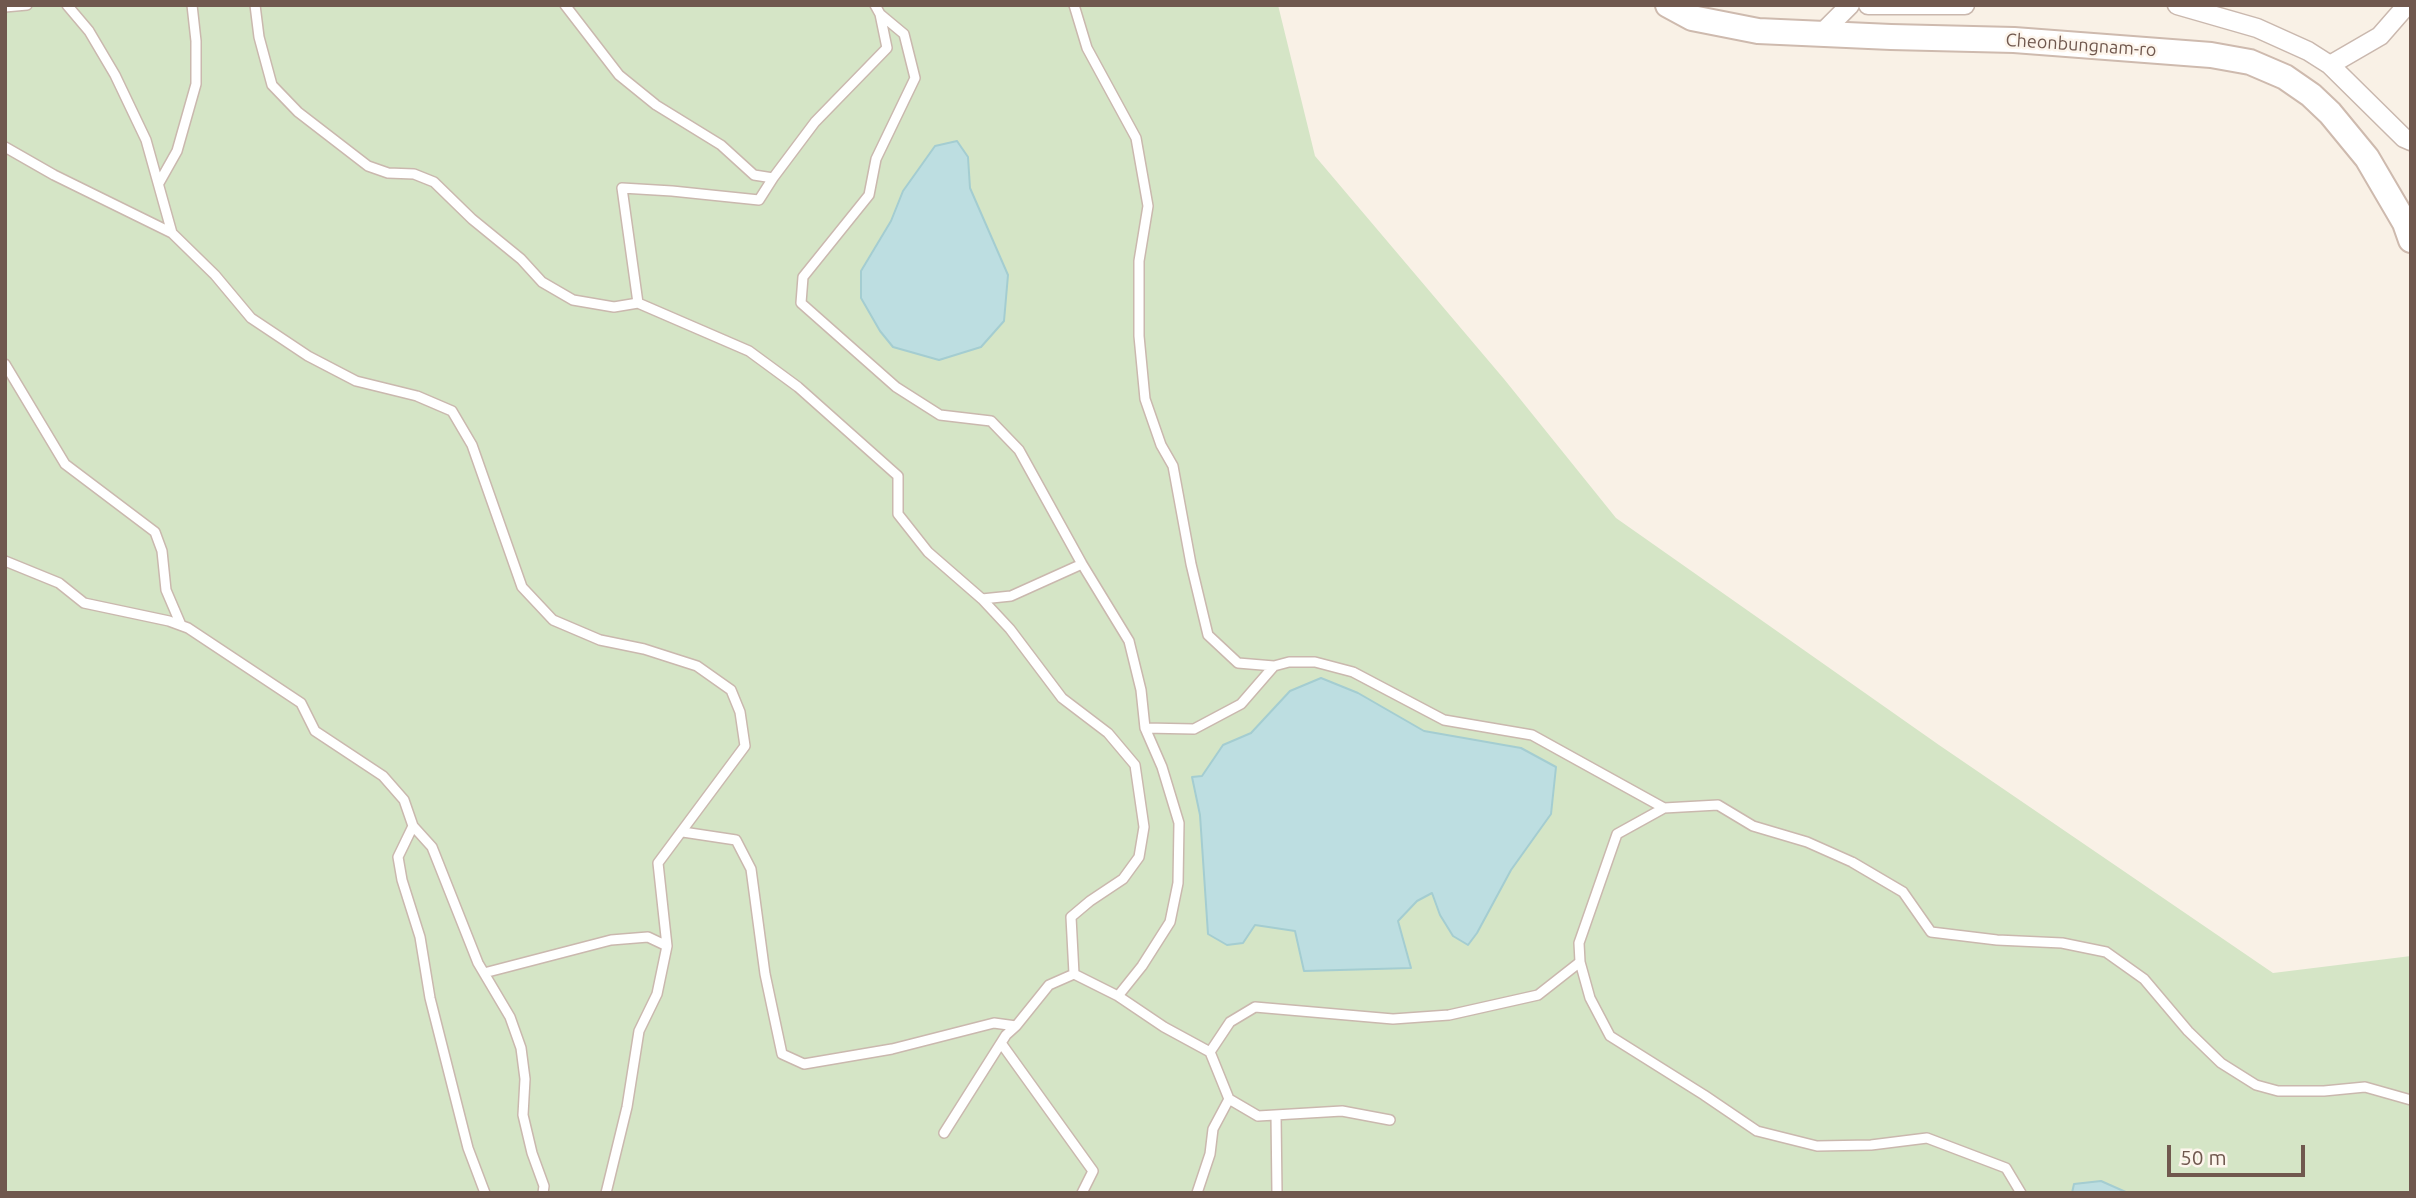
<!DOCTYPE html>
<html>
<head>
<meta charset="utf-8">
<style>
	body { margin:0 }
	#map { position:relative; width:2416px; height:1198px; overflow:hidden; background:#f9f1e6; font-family:Ubuntu,sans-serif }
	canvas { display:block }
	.frame { position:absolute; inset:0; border:7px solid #70584e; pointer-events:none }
	.scale { position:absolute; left:2167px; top:1145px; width:138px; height:32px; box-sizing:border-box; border:4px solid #70584e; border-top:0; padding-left:9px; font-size:21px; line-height:24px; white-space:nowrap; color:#70584e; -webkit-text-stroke:5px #fdf5ec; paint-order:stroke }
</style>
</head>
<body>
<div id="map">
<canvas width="2416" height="1198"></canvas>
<div class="frame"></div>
<div class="scale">50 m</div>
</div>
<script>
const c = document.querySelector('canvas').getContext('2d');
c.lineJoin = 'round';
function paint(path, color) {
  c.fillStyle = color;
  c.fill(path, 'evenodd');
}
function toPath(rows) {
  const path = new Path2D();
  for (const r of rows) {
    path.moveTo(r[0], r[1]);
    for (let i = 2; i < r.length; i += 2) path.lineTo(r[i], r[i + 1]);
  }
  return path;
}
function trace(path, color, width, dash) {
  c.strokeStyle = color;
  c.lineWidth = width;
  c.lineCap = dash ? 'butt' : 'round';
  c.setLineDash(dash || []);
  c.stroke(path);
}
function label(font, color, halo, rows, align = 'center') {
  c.font = font + ' Ubuntu,sans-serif';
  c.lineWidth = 5;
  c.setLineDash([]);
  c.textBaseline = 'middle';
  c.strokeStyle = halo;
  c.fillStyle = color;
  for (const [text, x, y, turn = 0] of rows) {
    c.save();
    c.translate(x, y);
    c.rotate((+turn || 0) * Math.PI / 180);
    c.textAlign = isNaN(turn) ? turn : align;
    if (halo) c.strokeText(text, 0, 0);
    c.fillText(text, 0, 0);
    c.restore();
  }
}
paint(toPath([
	[5,5,1278,5,1315,156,1504,379,1616,518,1939,745,2273,973,2411,956,2411,1193,5,1193]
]), '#d5e5c6');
const water = toPath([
	[957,141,968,157,970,188,1008,275,1004,321,981,347,939,360,893,347,880,331,861,298,861,271,891,221,903,191,935,146,957,141],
	[1321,678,1358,693,1424,731,1521,748,1556,767,1551,814,1511,870,1477,933,1468,945,1453,936,1440,915,1432,893,1417,901,1398,921,1411,968,1304,971,1295,931,1255,925,1243,943,1227,945,1208,934,1200,815,1192,777,1202,776,1223,745,1251,733,1290,691,1321,678],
	[2101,1181,2128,1193,2072,1193,2074,1184,2101,1181]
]);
paint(water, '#bddee1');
trace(water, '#a4cdd1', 2);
const lane = toPath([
	[67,5,89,31,115,75,146,140,172,233],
	[255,5,259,37,272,85,298,112,368,166,388,173,414,174,434,182,472,219,521,259,542,282,573,300,614,307,638,303,622,188,672,191,759,200,773,178],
	[565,5,619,75,656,105,721,145,754,175,773,178,815,122,887,48,880,14,875,5],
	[1074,5,1087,48,1136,138,1148,206,1139,261,1139,336,1145,399,1161,445,1173,466,1191,564,1208,635,1238,663,1274,666,1289,662,1315,662,1353,672,1444,720,1532,735,1664,808,1718,805,1753,826,1807,842,1852,862,1903,892,1931,932,1997,940,2062,943,2106,952,2144,979,2188,1031,2221,1063,2256,1085,2278,1091,2324,1091,2365,1087,2411,1100],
	[5,7,27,5],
	[880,14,904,34,915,78,876,159,869,195,803,277,801,303,896,387,940,415,991,421,1019,450,1082,564,1129,641,1141,690,1145,728,1194,729,1241,704,1274,666],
	[5,147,54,175,172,233,215,275,251,318,308,356,356,381,417,396,452,411,472,445,522,587,553,620,600,640,644,649,697,666,731,690,740,712,745,746,658,863,667,946],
	[159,183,177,151,196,84,196,41,192,5],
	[638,303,749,351,798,387,898,476,898,514,928,552,982,599,1011,596,1082,564],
	[5,364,65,464,155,532,162,551,166,590,181,625],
	[5,561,59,583,84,603,169,621,188,628,301,703,315,731,383,776,404,800,413,826,398,857,402,880,420,937,430,998,468,1148,485,1193],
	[982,599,1010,629,1062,698,1108,733,1135,765,1144,827,1139,857,1123,879,1090,901,1071,917,1074,974,1118,996,1142,966,1170,922,1178,883,1179,823,1162,767,1145,728],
	[413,826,432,847,478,963,510,1017,521,1048,525,1079,523,1115,532,1153,544,1186,543,1193],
	[683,832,736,840,751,869,765,974,782,1054,804,1064,892,1049,994,1023,1016,1026,1049,985,1074,974],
	[1580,962,1590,998,1610,1036,1704,1095,1757,1131,1817,1146,1871,1145,1927,1138,2006,1168,2021,1193],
	[484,973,611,940,648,937,667,946,657,994,639,1031,627,1107,606,1193],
	[1118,996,1164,1027,1210,1052,1229,1099,1213,1129,1210,1154,1197,1193],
	[1001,1043,1093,1171,1082,1193],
	[1210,1052,1230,1022,1255,1007,1393,1019,1449,1015,1538,995,1580,962,1579,943,1617,834,1664,808],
	[1229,1099,1258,1116,1342,1111,1390,1120],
	[1276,1115,1277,1193],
	[944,1133,1006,1035,1016,1026]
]);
const street = toPath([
	[1868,5,1965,5],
	[2177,5,2257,28,2308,51,2330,65,2404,138,2411,141],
	[1821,34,1850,5],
	[2330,65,2380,36,2407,5]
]);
const secondary = toPath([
	[1668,5,1692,18,1758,31,1891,37,2014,40,2211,55,2250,62,2285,77,2311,95,2330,113,2367,158,2405,223,2411,240]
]);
trace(lane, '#cab8ae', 12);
trace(street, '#cab8ae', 21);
trace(secondary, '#cebaae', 28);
trace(lane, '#fff', 9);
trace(street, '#fff', 18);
trace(secondary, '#fff', 24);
label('18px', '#70584e', '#fdf5ec', [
	["Cheonbungnam-ro",2081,45,4]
]);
</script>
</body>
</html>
